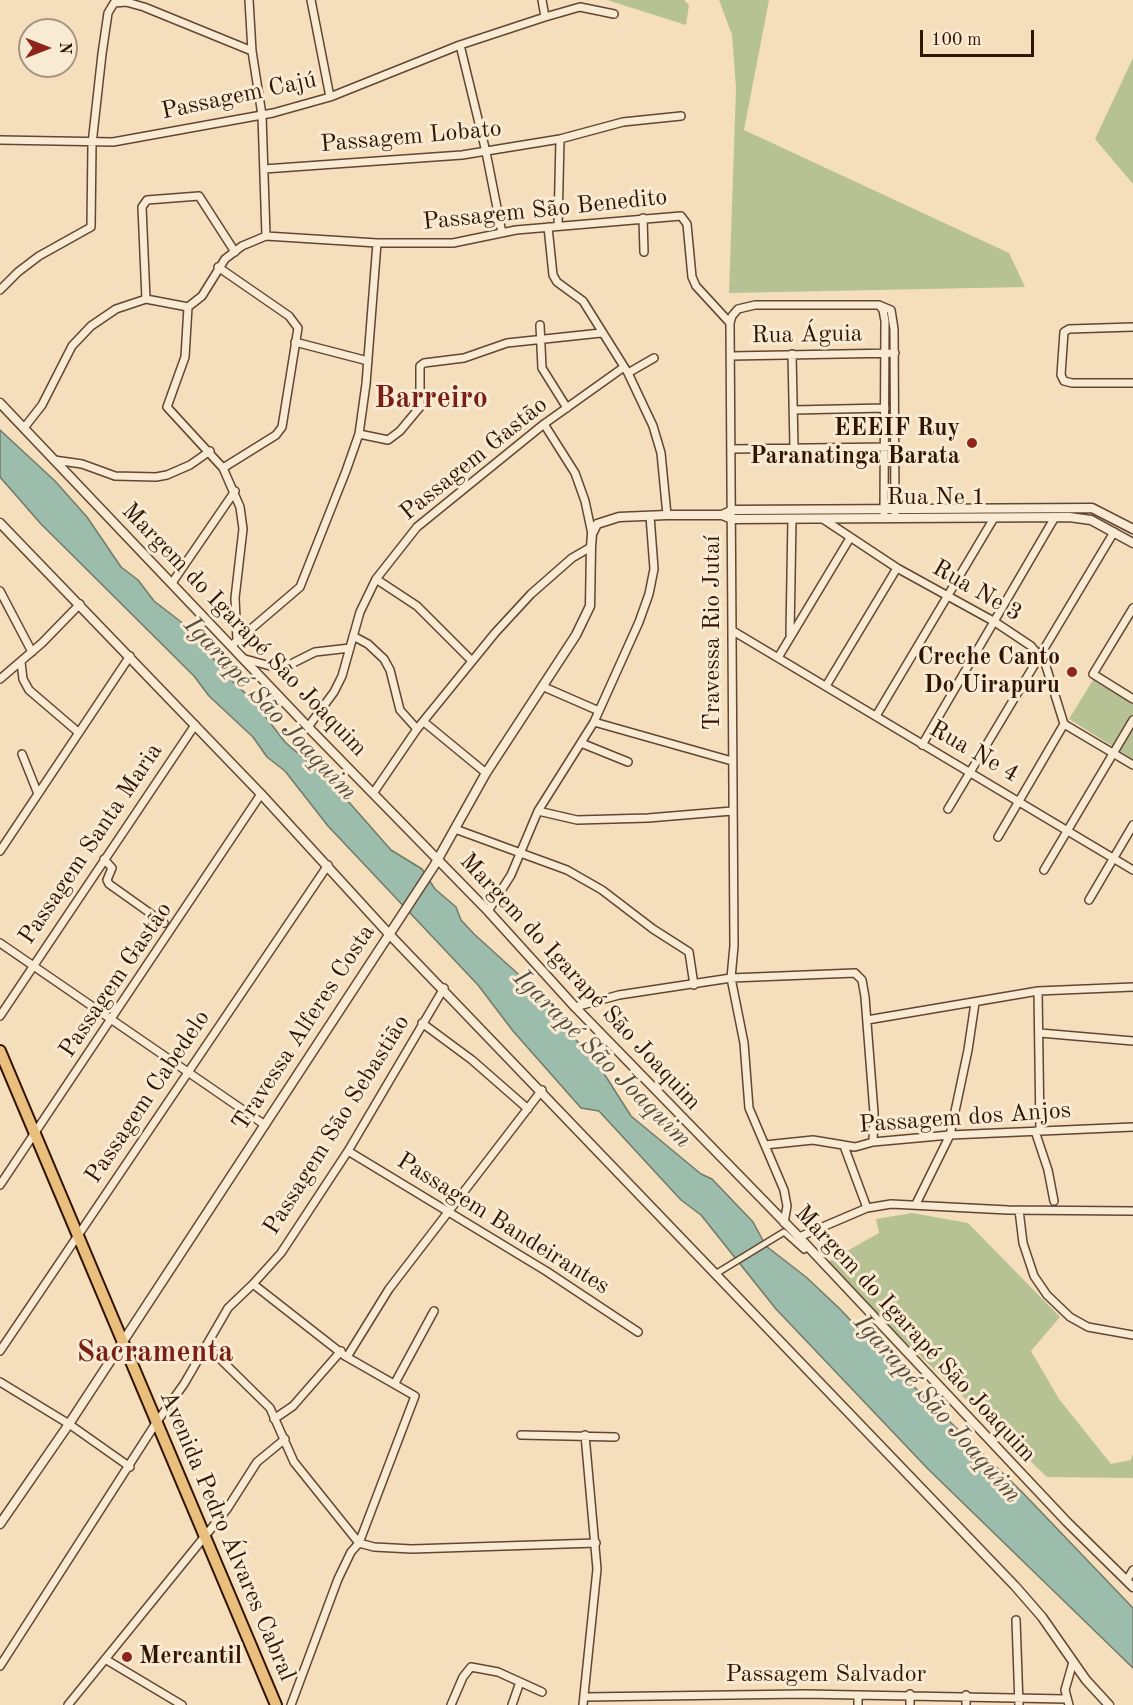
<!DOCTYPE html>
<html>
<head>
<meta charset="utf-8">
<style>
	body { margin:0 }
	#map { position:relative; width:1133px; height:1705px; overflow:hidden; background:#f4debc; font-family:"Old Standard TT",serif }
	canvas { display:block }
	.north { position:absolute; left:18px; top:18px; width:60px; height:60px; box-sizing:border-box; background:#f8ead3; border:2px solid #a89480; border-radius:50%; rotate:90deg; font-size:16px; font-weight:700; line-height:24px; text-align:center; color:#311403 }
	.north::after { content:''; display:block; margin:auto; width:21px; height:27px; background:#8f2418; clip-path:polygon(50% 0,100% 100%,50% 72%,0 100%) }
	.scale { position:absolute; left:920px; top:30px; width:114px; height:27px; box-sizing:border-box; border:3px solid #311403; border-top:0; padding-left:8px; font-size:18px; line-height:21px; white-space:nowrap; color:#311403; -webkit-text-stroke:4px #f8ead3; paint-order:stroke }
</style>
</head>
<body>
<div id="map">
<canvas width="1133" height="1705"></canvas>
<div class="north">N</div>
<div class="scale">100 m</div>
</div>
<script>
const c = document.querySelector('canvas').getContext('2d');
c.lineJoin = 'round';
function paint(path, color) {
  c.fillStyle = color;
  c.fill(path, 'evenodd');
}
function toPath(rows) {
  const path = new Path2D();
  for (const r of rows) {
    path.moveTo(r[0], r[1]);
    for (let i = 2; i < r.length; i += 2) path.lineTo(r[i], r[i + 1]);
  }
  return path;
}
function trace(path, color, width, dash) {
  c.strokeStyle = color;
  c.lineWidth = width;
  c.lineCap = dash ? 'butt' : 'round';
  c.setLineDash(dash || []);
  c.stroke(path);
}
function label(font, color, halo, rows, align = 'center') {
  c.font = font + ' "Old Standard TT",serif';
  c.lineWidth = 6;
  c.setLineDash([]);
  c.textBaseline = 'middle';
  c.strokeStyle = halo;
  c.fillStyle = color;
  for (const [text, x, y, turn = 0] of rows) {
    c.save();
    c.translate(x, y);
    c.rotate((+turn || 0) * Math.PI / 180);
    c.textAlign = isNaN(turn) ? turn : align;
    if (halo) c.strokeText(text, 0, 0);
    c.fillText(text, 0, 0);
    c.restore();
  }
}
paint(toPath([
	[607,0,684,0,689,5,686,25],
	[719,0,769,0,744,130,1009,253,1025,287,729,293,736,88,732,35],
	[1133,58,1133,184,1095,139],
	[1093,680,1133,704,1133,759,1069,719],
	[912,1213,968,1223,1060,1317,1031,1351,1059,1399,1111,1464,1131,1460,1133,1454,1133,1478,1047,1477,824,1264,879,1233,876,1219]
]), '#b7c294');
const water = toPath([
	[0,430,55,481,87,517,121,567,138,580,154,601,185,625,234,683,252,699,285,742,333,784,391,850,422,869,435,889,456,907,461,920,474,934,549,1002,557,1020,596,1061,631,1116,701,1174,712,1179,753,1222,766,1246,806,1277,840,1309,903,1376,1022,1492,1133,1608,1133,1668,928,1469,776,1309,701,1215,681,1200,599,1111,581,1108,513,1031,478,985,328,826,285,771,267,757,253,737,209,696,194,676,41,524,0,477,0,430]
]);
paint(water, '#9cbcac');
trace(water, '#717968', 1.5);
const pedestrian = toPath([
	[717,1273,784,1232,804,1250,808,1247]
]);
const minor = toPath([
	[249,0,252,51,262,115,266,236],
	[311,0,330,97],
	[542,0,545,17],
	[460,45,486,152,502,233],
	[0,140,113,142,273,113,330,97,460,45,545,17,580,7,614,14],
	[264,169,462,155,560,139],
	[643,218,644,252],
	[558,226,560,139,623,122,681,116],
	[548,227,553,275,557,282,583,301,628,373,653,426,661,453,667,515],
	[218,267,289,316,298,328,282,427,276,435,223,468],
	[0,290,18,272,39,256,91,227,92,144,102,54,108,13,114,3,126,2,144,7,252,51],
	[146,299,142,207,147,200,199,196,235,252],
	[879,305,883,310,885,321,884,513],
	[188,307,185,357,167,407,223,468,240,507,243,529,235,598,237,640],
	[540,325,542,368,567,408],
	[1133,327,1069,329,1064,332,1061,375,1064,381,1072,383,1133,383],
	[295,342,368,361],
	[792,354,794,447],
	[731,356,895,353],
	[628,373,654,358],
	[793,410,885,408],
	[544,424,575,473,585,501,592,534],
	[24,428,42,405,72,346,91,326,116,309,146,299,188,307,202,296,225,259,242,246,266,236,377,243,453,243,516,230,681,216,687,224,692,277,696,286,730,323],
	[359,434,388,440,400,431,420,407,420,366,424,363,464,358,507,343,601,333],
	[732,449,888,447],
	[54,460,82,464,115,476,156,477,167,475,190,465,210,451],
	[823,519,897,568,995,622,1031,646,1045,663,1064,724,1133,765],
	[376,579,417,606,471,660],
	[172,583,235,491],
	[0,591,32,652],
	[1133,608,1093,674,1133,699],
	[733,631,1133,870],
	[790,634,792,519],
	[353,636,368,644,384,659,390,670,400,710,417,729],
	[231,646,300,587,346,471,359,434,366,384,377,243],
	[779,656,850,538],
	[245,659,281,669,315,652,350,648],
	[21,662,23,679,29,690,78,732],
	[0,679,42,643,80,604],
	[826,686,897,568],
	[544,687,599,711],
	[876,716,994,518],
	[424,722,486,773],
	[594,722,732,761],
	[308,727,334,692,342,676,360,612,376,579,417,527,544,424,624,367],
	[581,743,628,762],
	[922,745,1055,517],
	[22,754,38,794],
	[374,792,417,729,495,633,531,594,572,558,591,547],
	[948,809,1114,532],
	[538,811,577,820,648,818,732,811],
	[455,829,567,870,602,890,653,929,689,952,694,985],
	[998,837,1064,724],
	[0,851,130,656],
	[104,859,112,868,107,880,109,884,164,923],
	[1044,870,1133,720],
	[1089,900,1133,825],
	[488,911,511,875,538,811,594,722,639,622,649,594,654,569,650,516],
	[0,943,265,1125],
	[1038,991,1040,1131],
	[575,1007,619,995,731,978,855,973,862,980,865,997,874,1113,873,1142],
	[0,1016,195,725],
	[867,1020,1038,991,1133,987],
	[422,1023,472,1060,528,1109],
	[1040,1033,1133,1041],
	[1035,1131,1048,1170,1054,1201],
	[765,1145,813,1140,855,1147,873,1142,950,1135,1133,1127],
	[844,1146,867,1208],
	[348,1151,546,1271,638,1332],
	[0,1185,261,794],
	[916,1204,950,1135,968,1050,975,1003],
	[1019,1210,1023,1243,1034,1276,1047,1295,1070,1317,1088,1327,1133,1335],
	[784,1223,787,1206,784,1190,749,1108,744,1043,731,978,734,946,730,323,732,316,738,309,755,305,879,305,891,310,894,329,895,513],
	[799,1237,867,1208,891,1204,1008,1210,1133,1211],
	[253,1284,345,1356,415,1396,359,1543,351,1552,338,1579,291,1705],
	[207,1346,270,1408,294,1462,359,1543,374,1547,412,1549,596,1543],
	[0,1351,328,865],
	[347,1357,389,1289,542,1090],
	[0,1382,69,1424,130,1467],
	[395,1383,434,1311],
	[274,1419,293,1406,341,1351],
	[521,1435,615,1437],
	[1127,1580,1133,1570],
	[1016,1620,1019,1705],
	[105,1659,182,1705],
	[0,1666,156,1423,184,1384,228,1308,253,1284,281,1253,348,1151,444,988],
	[910,1694,910,1705],
	[966,1695,966,1705],
	[585,1697,804,1694,1066,1699],
	[68,1705,227,1509,257,1462,285,1439],
	[451,1705,463,1677,471,1667,498,1672,542,1692],
	[512,1705,520,1682],
	[583,1705,597,1569,585,1435],
	[858,1705,858,1695],
	[1069,1705,1065,1690,1073,1662]
]);
const tertiary = toPath([
	[0,403,308,727,488,911,575,1007,799,1237,1067,1522,1133,1587],
	[722,515,733,510,1092,508,1133,529],
	[0,523,261,794,389,934,1015,1586,1042,1617,1086,1680,1109,1705],
	[0,1524,69,1424,434,866,486,773,576,635,590,606,591,547,592,534,597,524,619,517,667,515,722,515,732,519,1069,517,1091,520,1133,543]
]);
const primary = toPath([
	[0,1051,276,1705]
]);
trace(pedestrian, '#624631', 8);
trace(minor, '#624631', 10);
trace(tertiary, '#624631', 11);
trace(primary, '#311403', 14);
trace(pedestrian, '#f8ead3', 5);
trace(minor, '#f8ead3', 7);
trace(tertiary, '#f8ead3', 8);
trace(primary, '#eabf7e', 10);
for (const [x, y, r, color] of [
	[972,443,6,"#8f2418"],
	[1072,672,6,"#8f2418"],
	[127,1657,6,"#8f2418"]
]) {
  const dot = new Path2D();
  dot.arc(x, y, r, 0, 2 * Math.PI);
  c.fillStyle = color;
  c.fill(dot);
  trace(dot, '#f8ead3', 2);
}
label('24px', '#311403', '#f8ead3', [
	["Passagem Cajú",239,96,-12],
	["Passagem Lobato",411,137,-5],
	["Passagem São Benedito",545,210,-6],
	["Rua Águia",807,335,-1],
	["Passagem Gastão",474,459,-39],
	["Rua Ne 1",936,498],
	["Rua Ne 3",977,591,30],
	["Margem do Igarapé São Joaquim",244,630,46],
	["Travessa Rio Jutaí",713,633,-90],
	["Rua Ne 4",974,752,30],
	["Passagem Santa Maria",91,844,-56],
	["Passagem Gastão",116,980,-56],
	["Margem do Igarapé São Joaquim",580,982,47],
	["Travessa Alferes Costa",304,1028,-57],
	["Passagem Cabedelo",148,1097,-56],
	["Passagem dos Anjos",965,1118,-4],
	["Passagem São Sebastião",337,1125,-58],
	["Passagem Bandeirantes",503,1224,32],
	["Margem do Igarapé São Joaquim",915,1334,47],
	["Avenida Pedro Álvares Cabral",227,1536,67],
	["Passagem Salvador",826,1675]
]);
label('bold 24px', '#311403', '#f8ead3', [
	["EEEIF Ruy",960,429],
	["Paranatinga Barata",960,457],
	["Creche Canto",1060,658],
	["Do Uirapuru",1060,686],
	["Mercantil",139,1657,"left"]
], 'right');
label('italic 26px', '#564f3e', '#f8ead3', [
	["Igarapé São Joaquim",270,709,47],
	["Igarapé São Joaquim",602,1059,45],
	["Igarapé São Joaquim",937,1409,49]
]);
label('bold 30px', '#7a1f14', '#f8ead3', [
	["Barreiro",431,399],
	["Sacramenta",155,1353]
]);
</script>
</body>
</html>
